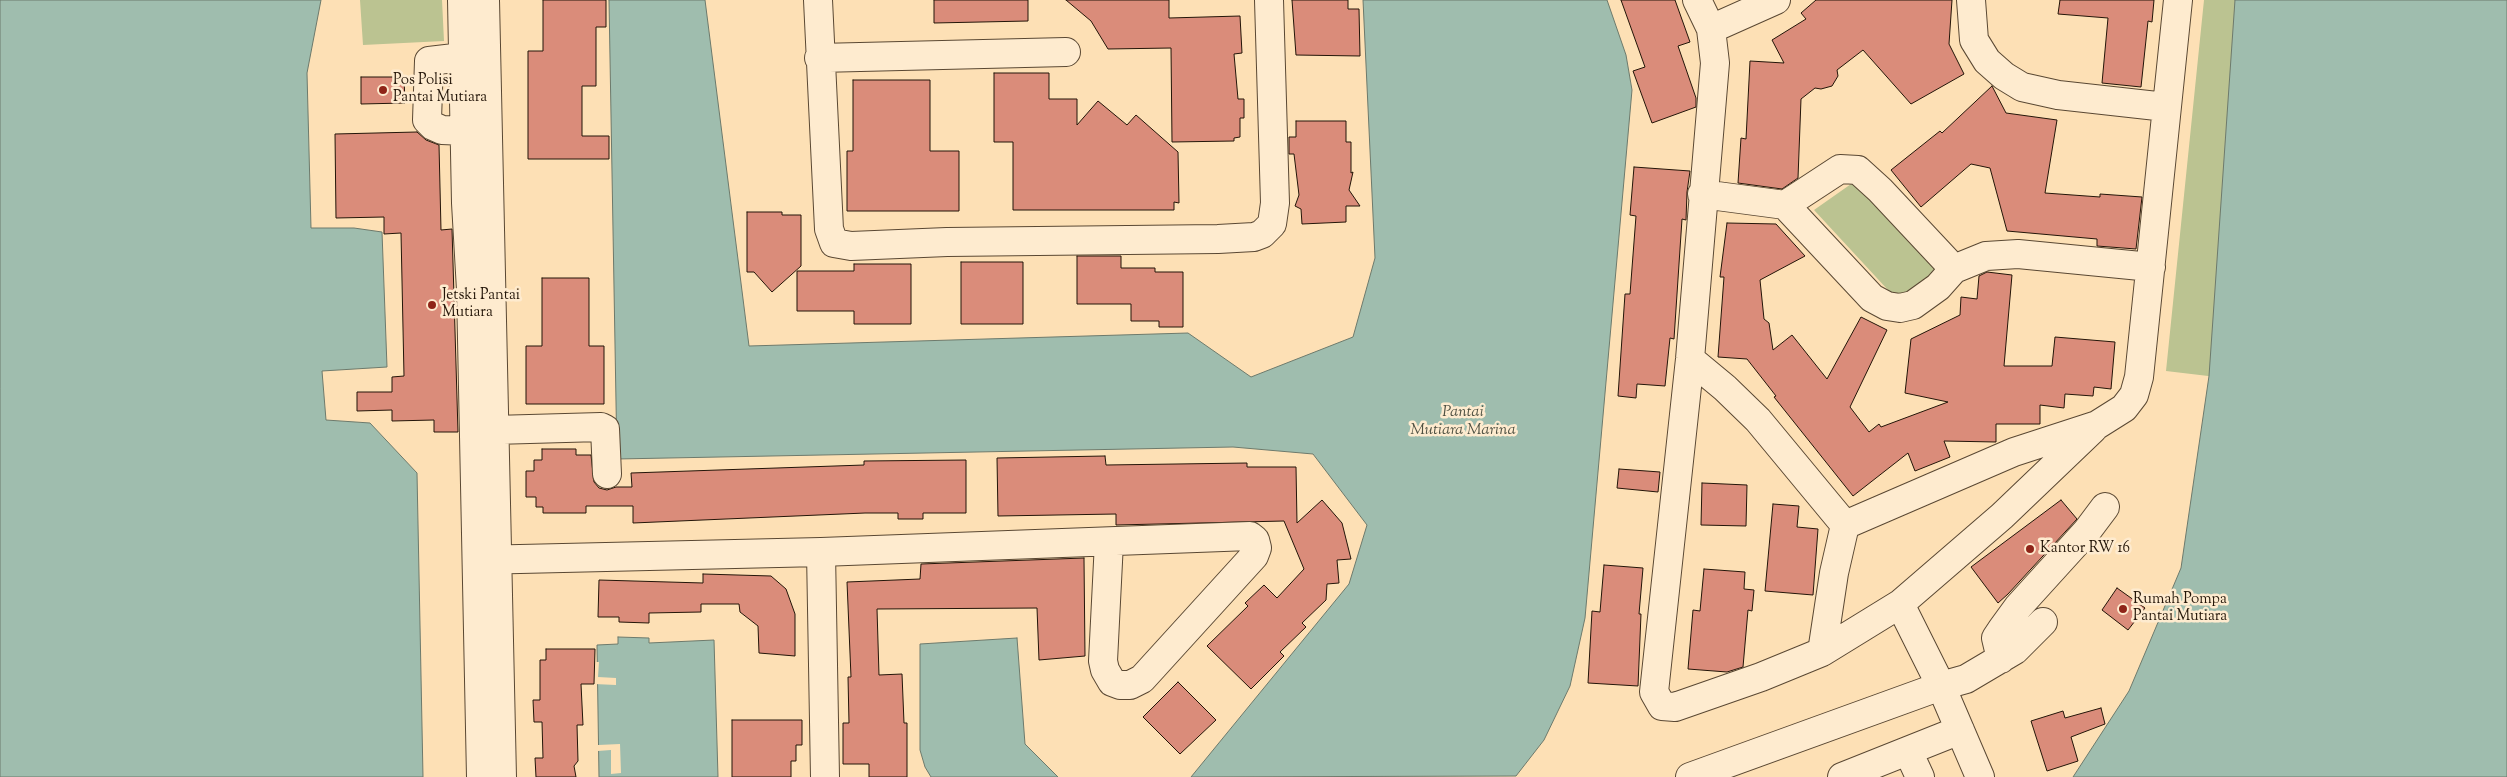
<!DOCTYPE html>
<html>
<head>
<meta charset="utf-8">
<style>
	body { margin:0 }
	canvas { display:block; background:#fde0b5 }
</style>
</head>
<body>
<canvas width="2507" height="777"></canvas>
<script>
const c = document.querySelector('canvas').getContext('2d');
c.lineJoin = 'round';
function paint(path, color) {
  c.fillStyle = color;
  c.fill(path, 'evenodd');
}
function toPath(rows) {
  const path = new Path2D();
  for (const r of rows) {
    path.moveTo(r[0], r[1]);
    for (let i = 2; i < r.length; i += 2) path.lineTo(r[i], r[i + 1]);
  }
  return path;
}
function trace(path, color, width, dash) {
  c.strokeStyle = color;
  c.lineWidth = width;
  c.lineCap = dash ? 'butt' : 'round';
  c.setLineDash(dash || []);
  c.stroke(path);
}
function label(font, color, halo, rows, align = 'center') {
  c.font = font + ' "Sorts Mill Goudy",serif';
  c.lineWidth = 5;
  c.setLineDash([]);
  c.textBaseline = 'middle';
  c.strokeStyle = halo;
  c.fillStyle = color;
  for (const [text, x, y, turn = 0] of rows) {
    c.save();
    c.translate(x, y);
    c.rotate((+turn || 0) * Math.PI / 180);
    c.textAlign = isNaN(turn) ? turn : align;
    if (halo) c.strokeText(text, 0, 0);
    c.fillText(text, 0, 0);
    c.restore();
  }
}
paint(toPath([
	[360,0,442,0,444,41,363,45],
	[2204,0,2337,0,2343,392,2166,371],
	[1861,177,1942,265,1900,303,1814,210]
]), '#bbc391');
const water = toPath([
	[0,0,321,0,307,73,311,228,354,228,382,232,387,367,322,371,326,420,370,423,417,473,423,777,0,777,0,0],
	[609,0,705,0,749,346,1188,333,1251,377,1353,337,1375,258,1363,0,1607,0,1626,55,1632,90,1585,618,1570,686,1544,740,1516,776,1191,777,1349,584,1367,525,1313,454,1233,447,617,459,609,0],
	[2235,0,2507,0,2507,777,2073,777,2129,691,2181,568,2209,376,2235,0],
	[618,637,649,638,649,643,714,640,718,777,599,777,597,645,618,644,618,637],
	[1017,638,1025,744,1058,777,931,777,925,767,920,750,920,644,1017,638]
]);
paint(water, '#9fbdae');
trace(water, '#6d7a6c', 1);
paint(toPath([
	[595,662,599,662,598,677,616,678,616,685,594,684],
	[620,744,621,773,611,774,611,750,598,751,598,745]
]), '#fde0b5');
const building = toPath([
	[543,0,606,0,606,27,596,27,596,86,582,86,582,136,609,136,609,159,528,159,528,51,543,51,543,0],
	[934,0,1028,0,1028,21,934,23,934,0],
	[1066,0,1169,0,1169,18,1240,16,1242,53,1234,54,1238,99,1244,99,1244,118,1240,118,1240,137,1234,138,1234,141,1172,142,1171,48,1108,49,1091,21,1066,0],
	[1292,0,1348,0,1348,9,1359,9,1360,56,1296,55,1292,0],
	[1621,0,1675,0,1690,42,1678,46,1696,98,1696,107,1652,123,1633,71,1645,67,1621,0],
	[1816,0,1952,0,1949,44,1964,74,1911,104,1863,50,1837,70,1838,76,1832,86,1821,89,1815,88,1801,99,1798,178,1782,189,1738,183,1741,138,1746,139,1750,61,1784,63,1772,40,1806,19,1801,13,1816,0],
	[2060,0,2154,0,2152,22,2148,21,2141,87,2102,83,2108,18,2058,14,2060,0],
	[994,73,1049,73,1049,99,1077,99,1077,125,1098,101,1127,125,1136,115,1178,152,1179,203,1174,202,1174,210,1013,210,1013,142,994,142,994,73],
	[361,77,404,77,405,103,361,104,361,77],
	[853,80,930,80,930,151,959,151,959,211,847,211,847,151,853,151,853,80],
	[1992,86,2006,113,2057,120,2045,193,2100,197,2100,194,2142,197,2136,249,2097,246,2097,239,2007,231,1990,168,1971,164,1921,207,1891,170,1940,131,1942,133,1992,86],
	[1296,121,1346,121,1346,142,1351,142,1351,173,1353,172,1349,190,1360,206,1346,206,1346,222,1302,224,1301,209,1295,206,1299,195,1294,154,1289,154,1289,137,1296,137,1296,121],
	[417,132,426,140,439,145,441,230,452,229,458,432,434,432,434,420,392,421,392,410,357,411,357,392,392,392,392,377,404,376,401,233,384,234,384,217,336,218,335,134,417,132],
	[1634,167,1690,171,1687,192,1686,220,1682,219,1674,339,1670,338,1665,386,1637,384,1636,398,1618,396,1625,294,1630,294,1636,216,1630,215,1634,167],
	[747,212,782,212,782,215,801,215,801,266,772,292,754,272,747,272,747,212],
	[1727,223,1776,224,1805,256,1760,280,1764,319,1769,323,1773,350,1792,335,1827,379,1861,317,1887,330,1850,407,1869,432,1879,424,1881,427,1948,402,1905,393,1911,339,1960,315,1961,297,1977,299,1979,276,1987,272,2012,275,2004,366,2052,366,2055,337,2115,342,2111,389,2094,387,2093,396,2065,394,2064,408,2040,405,2040,424,1996,424,1996,442,1944,441,1950,457,1915,471,1908,453,1853,496,1774,397,1776,396,1747,359,1718,357,1724,277,1720,277,1727,223],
	[1077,256,1121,256,1121,268,1155,268,1155,272,1183,272,1183,327,1159,327,1159,321,1131,321,1131,304,1077,304,1077,256],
	[961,262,1023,262,1023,324,961,324,961,262],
	[854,264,911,264,911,324,854,324,854,311,797,311,797,271,854,271,854,264],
	[542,278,589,278,589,346,604,346,604,404,526,404,526,346,542,346,542,278],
	[542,449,576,449,576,455,591,455,594,482,599,488,607,490,616,487,632,487,631,473,864,465,864,461,966,460,966,513,923,513,923,519,898,519,898,513,865,513,633,523,633,506,586,506,586,513,543,513,543,507,536,507,536,497,526,497,526,471,534,471,534,460,542,460,542,449],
	[1105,456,1106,465,1247,463,1247,467,1296,467,1297,523,1322,500,1342,523,1351,559,1337,560,1339,583,1327,584,1326,600,1302,623,1306,627,1280,652,1284,656,1251,689,1207,646,1248,606,1245,603,1264,585,1277,598,1304,569,1284,521,1116,525,1116,514,998,516,997,458,1105,456],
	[1619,469,1660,472,1658,492,1617,488,1619,469],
	[1702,483,1747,485,1746,526,1701,525,1702,483],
	[2061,500,2077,519,2008,594,1998,603,1971,567,2061,500],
	[1773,504,1799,506,1797,527,1818,529,1813,595,1765,591,1773,504],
	[1084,558,1085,656,1039,660,1037,608,877,609,879,675,902,674,904,723,907,723,907,777,869,777,869,764,843,764,843,723,849,723,848,677,851,677,847,582,920,579,921,564,1084,558],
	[1604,565,1643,568,1639,614,1641,614,1638,686,1588,683,1592,611,1600,612,1604,565],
	[1704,569,1745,572,1744,589,1754,590,1752,611,1748,610,1743,667,1727,672,1688,669,1693,610,1700,611,1704,569],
	[703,574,771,576,786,589,795,614,795,656,759,653,758,626,740,612,739,604,701,604,701,612,649,613,649,623,619,622,619,617,598,617,599,580,703,583,703,574],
	[2117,588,2145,608,2128,630,2102,610,2117,588],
	[546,649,595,649,594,684,581,684,583,725,577,725,578,761,574,766,576,777,536,777,535,758,543,758,542,722,534,722,533,700,540,700,540,660,546,660,546,649],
	[1178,682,1216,720,1180,754,1143,717,1178,682],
	[2101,708,2105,724,2071,737,2078,761,2047,771,2031,721,2063,711,2065,718,2101,708],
	[732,720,802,720,802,745,796,745,796,761,791,761,791,777,732,777,732,720]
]);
paint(building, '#da8c7a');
trace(building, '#231508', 1);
const minor = toPath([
	[462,0,466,203,471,290,481,777],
	[485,0,502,777],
	[818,0,829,229,834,243,851,246,947,242,1218,239,1254,237,1262,234,1272,224,1275,203,1269,0],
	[1697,0,1711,29,1715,63,1690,359,1654,692,1662,706,1675,707,1761,677,1822,652,1900,604,1941,686,1980,777],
	[1971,0,1974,40,1987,61,2004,76,2022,87,2058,95,2166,107],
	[1711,29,1776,0],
	[463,57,429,61,427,120,433,126,442,130,465,131],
	[819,58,1066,52],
	[1702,194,1785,205,1840,169,1858,170,1880,190,1954,269],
	[1785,205,1872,298,1887,306,1900,308,1913,305,1938,287,1954,269,1986,256,2018,254,2151,267],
	[1690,359,1725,388,1758,420,1845,525,1834,573,1822,652],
	[494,430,601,427,605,429,607,474],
	[1845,525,2014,452,2097,425,2124,408,2134,395,2139,377,2178,0],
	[821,552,825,777],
	[477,560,821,552,1250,536,1255,540,1257,548,1254,556,1142,679,1130,685,1120,685,1112,682,1105,670,1103,661,1109,542],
	[1900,604,2002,516,2093,429],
	[2001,659,1996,638,2002,629,2018,607,2087,531,2105,507],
	[1908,751,1920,777],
	[1690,777,1941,686,1966,679,2015,650,2043,622],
	[1842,777,1960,730]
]);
trace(minor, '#5a4833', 30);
trace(minor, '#feebcf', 28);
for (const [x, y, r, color] of [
	[383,90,5,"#8f2418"],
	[432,305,5,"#8f2418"],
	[2030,549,5,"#8f2418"],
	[2123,609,5,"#8f2418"]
]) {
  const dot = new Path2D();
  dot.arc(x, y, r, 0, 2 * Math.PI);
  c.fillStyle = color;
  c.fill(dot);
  trace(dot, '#feebcf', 2);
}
label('15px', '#231508', '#feebcf', [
	["Pos Polisi",393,81],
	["Pantai Mutiara",393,98],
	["Jetski Pantai",442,296],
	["Mutiara",442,313],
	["Kantor RW 16",2040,549],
	["Rumah Pompa",2133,600],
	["Pantai Mutiara",2133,617]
], 'left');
label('italic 16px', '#4e5042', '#feebcf', [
	["Pantai",1463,413],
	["Mutiara Marina",1463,431]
]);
</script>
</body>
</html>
